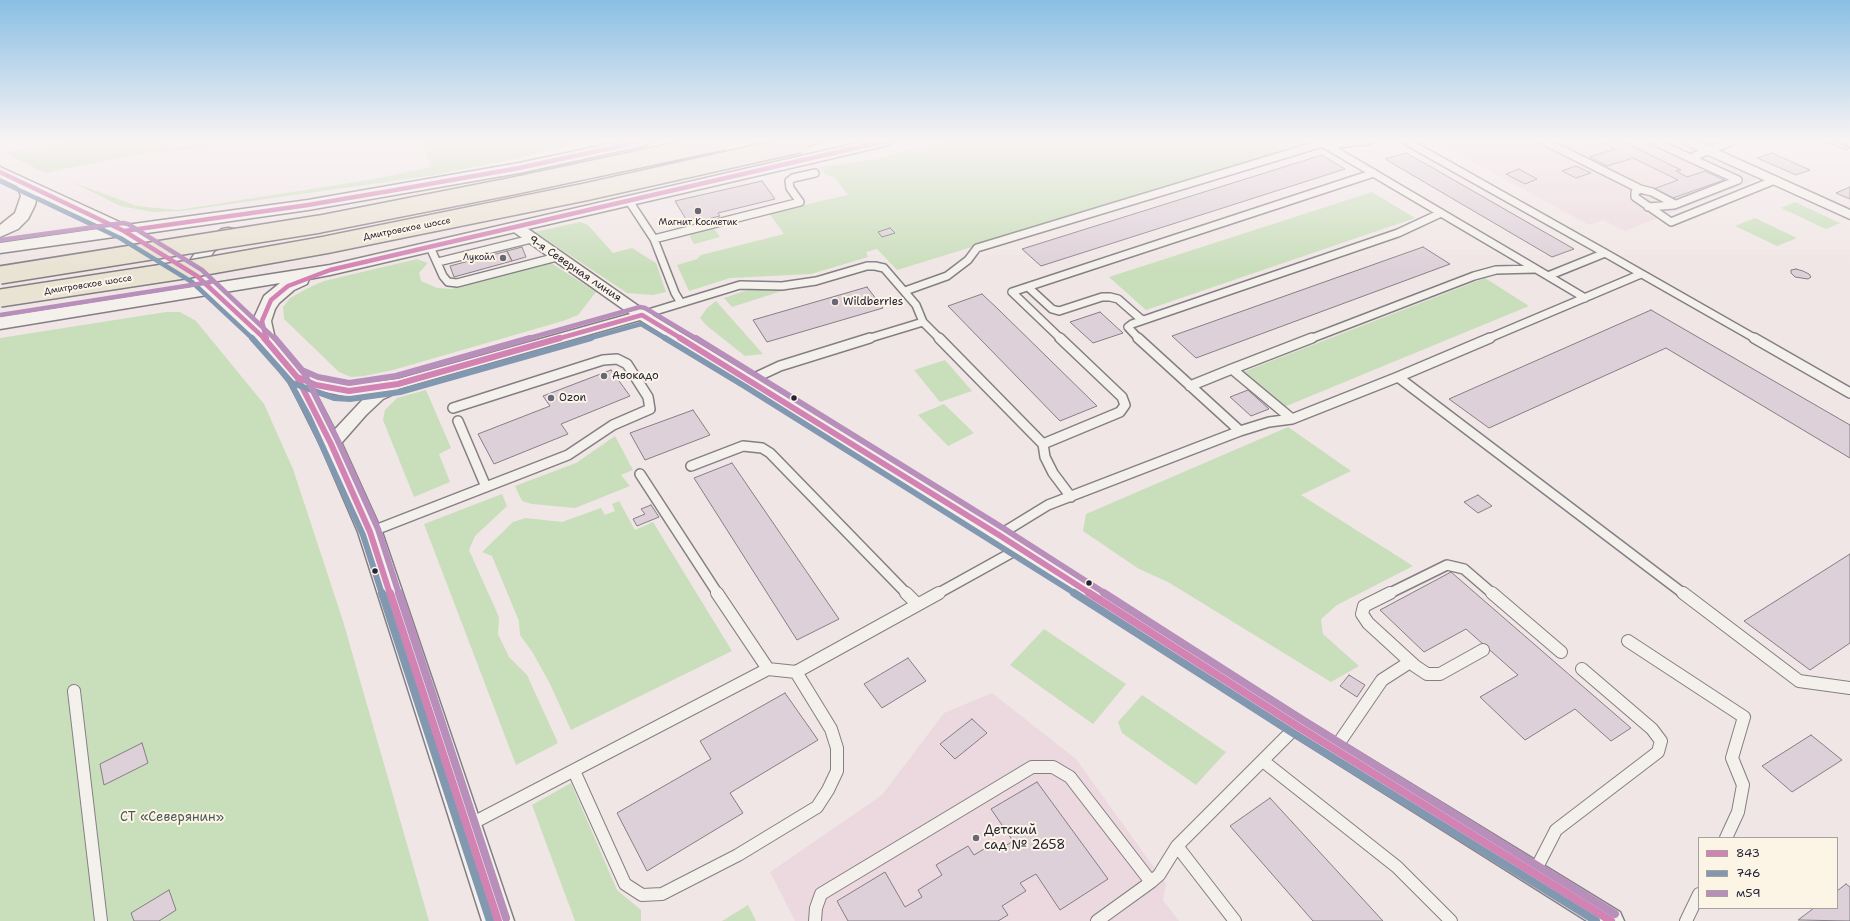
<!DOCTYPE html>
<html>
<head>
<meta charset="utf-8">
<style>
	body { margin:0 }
	#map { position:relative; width:1850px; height:921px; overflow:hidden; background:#f1e6e6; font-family:"Shantell Sans",sans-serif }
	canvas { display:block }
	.legend { position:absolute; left:1698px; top:837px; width:140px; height:72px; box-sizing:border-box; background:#fcf5e5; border:1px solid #a5a1a1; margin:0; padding:5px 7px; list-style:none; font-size:12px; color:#22223b }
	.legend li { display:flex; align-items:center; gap:8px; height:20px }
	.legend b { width:20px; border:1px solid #a5a1a1 }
</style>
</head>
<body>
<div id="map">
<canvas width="1850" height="921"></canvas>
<ul class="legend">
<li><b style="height:5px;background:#d382b4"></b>843</li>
<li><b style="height:5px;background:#8298b1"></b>746</li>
<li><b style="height:5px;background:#b88eba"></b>м59</li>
</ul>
</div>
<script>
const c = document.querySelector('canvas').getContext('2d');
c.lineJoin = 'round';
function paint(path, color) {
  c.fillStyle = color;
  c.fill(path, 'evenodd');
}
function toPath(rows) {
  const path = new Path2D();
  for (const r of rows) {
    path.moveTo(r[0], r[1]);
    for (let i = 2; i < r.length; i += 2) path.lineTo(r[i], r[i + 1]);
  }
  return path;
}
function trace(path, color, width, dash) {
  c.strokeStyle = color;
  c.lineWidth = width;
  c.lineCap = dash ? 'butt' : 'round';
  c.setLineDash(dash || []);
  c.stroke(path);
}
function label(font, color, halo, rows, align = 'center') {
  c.font = font + ' "Shantell Sans",sans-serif';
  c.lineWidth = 4;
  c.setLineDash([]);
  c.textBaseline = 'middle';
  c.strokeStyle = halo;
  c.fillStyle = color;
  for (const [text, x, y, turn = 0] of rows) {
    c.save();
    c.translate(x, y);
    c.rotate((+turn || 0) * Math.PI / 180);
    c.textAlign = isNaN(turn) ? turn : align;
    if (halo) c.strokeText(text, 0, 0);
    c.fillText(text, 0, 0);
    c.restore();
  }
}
paint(toPath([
	[1434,141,1675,141,1758,179,1625,231,1603,220,1589,225],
	[992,693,1076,759,1166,884,1163,900,1179,921,795,921,770,872,882,795,944,713]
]), '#ecd9df');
paint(toPath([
	[68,141,165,141,166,146,170,146,170,149,214,141,223,141,208,144,209,146,182,151,144,153,45,173,5,153],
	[422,141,587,141,520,158,429,176,182,211,153,212,120,206,72,182,137,206,178,210,374,179,431,167],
	[944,141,1305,141,1308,144,897,270,877,249,866,252,868,257,811,274,730,278,689,291,677,265,697,259,701,255,784,234,769,213,848,195,834,177,826,175,819,167,875,159],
	[1372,192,1415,218,1146,310,1109,277],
	[1795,202,1840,223,1826,229,1781,208],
	[1755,218,1797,238,1777,246,1735,226],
	[580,222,588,225,613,253,632,248,656,263,666,292,653,295,627,293,535,232],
	[713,227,720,237,694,244,690,237,692,233],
	[417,259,428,263,419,273,421,281,437,288,451,289,551,263,596,292,578,315,563,321,393,370,364,376,351,377,339,372,284,319,283,307,290,298,308,288,324,281],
	[1485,278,1529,306,1284,407,1243,372],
	[765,287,791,288,732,307,724,298,750,289],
	[716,301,763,354,745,356,707,326,700,318,707,308],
	[166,312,180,312,196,321,264,404,293,469,343,621,429,921,0,921,0,338],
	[945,360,972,391,940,402,914,370],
	[426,390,451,448,439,454,450,482,414,497,383,420,385,410,397,398],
	[944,404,974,433,948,446,918,415],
	[1288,427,1351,471,1301,495,1413,566,1337,605,1321,619,1323,634,1359,666,1331,682,1168,582,1139,569,1083,531,1086,514],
	[615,436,633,470,621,475,630,486,575,508,532,504,522,501,515,486,576,463],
	[502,494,507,506,475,536,469,550,499,617,498,634,509,657,527,675,558,743,516,765,424,524],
	[619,501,635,530,653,522,732,651,571,730,550,684,533,653,520,635,519,621,492,556,482,552,513,522,526,518,562,522,601,508,605,515,615,511,612,504],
	[1044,629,1126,684,1093,724,1010,665],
	[1142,695,1226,752,1196,785,1122,733,1118,722],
	[571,783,617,890,641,910,641,921,575,921,532,805],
	[748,905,756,921,722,921]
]), '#c9debb');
const building = toPath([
	[1598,141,1622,141,1681,170,1676,171,1687,177,1705,171,1724,180,1670,199,1651,190,1678,180,1633,158,1607,166,1590,157,1615,149,1598,141],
	[1833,141,1839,141,1850,145,1850,148,1846,150,1828,143,1833,141],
	[1406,153,1426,164,1574,249,1552,257,1385,159,1406,153],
	[1772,153,1810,170,1796,175,1757,158,1772,153],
	[1322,155,1345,169,1041,266,1022,249,1322,155],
	[1576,166,1591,173,1576,178,1562,171,1576,166],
	[1519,169,1537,179,1525,184,1506,174,1519,169],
	[762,181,775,199,718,213,720,216,699,221,697,218,687,221,675,201,762,181],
	[1850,187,1850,199,1836,193,1850,187],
	[890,228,895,233,882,237,878,232,890,228],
	[522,247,526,257,512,261,507,251,522,247],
	[1423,247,1450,264,1196,358,1172,336,1423,247],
	[507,251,512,261,454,277,450,266,507,251],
	[1796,269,1803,271,1809,274,1811,277,1808,279,1795,277,1791,273,1791,270,1796,269],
	[867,287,883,308,767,342,753,320,867,287],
	[982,294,998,309,1097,406,1060,421,948,306,982,294],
	[1651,310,1850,425,1850,458,1666,348,1489,428,1449,399,1651,310],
	[1100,312,1123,333,1093,343,1070,322,1100,312],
	[611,370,630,396,561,424,568,434,494,464,478,434,550,406,543,396,611,370],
	[1248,390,1269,409,1251,416,1230,397,1248,390],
	[693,410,710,435,645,460,630,433,693,410],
	[732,463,839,619,797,640,694,478,732,463],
	[1478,495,1492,506,1478,513,1464,502,1478,495],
	[651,505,659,517,637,526,633,519,645,514,641,509,651,505],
	[1850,554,1850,643,1810,670,1744,621,1850,554],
	[1451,572,1572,677,1631,728,1611,741,1575,709,1525,740,1480,697,1518,675,1466,629,1424,652,1380,610,1451,572],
	[908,658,926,681,882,708,864,684,908,658],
	[1349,675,1365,685,1357,697,1340,686,1349,675],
	[785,693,818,740,730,793,743,813,647,871,617,813,711,759,700,741,785,693],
	[972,719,987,733,955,759,940,744,972,719],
	[1811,735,1842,760,1792,792,1762,766,1811,735],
	[142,743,148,763,104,785,100,764,142,743],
	[1037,782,1108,879,1060,910,1036,874,1020,883,1026,891,1002,906,1008,915,998,921,848,921,837,901,885,872,905,907,922,897,918,890,942,875,936,865,968,846,974,855,994,843,999,850,1013,841,991,809,1037,782],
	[1270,798,1383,921,1313,921,1230,826,1270,798],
	[1846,884,1850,887,1850,921,1798,920,1814,908,1837,908,1837,891,1846,884],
	[169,890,176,910,159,921,134,921,131,913,169,890]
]);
paint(building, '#ded0d8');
trace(building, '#847f84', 1);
const serviceFar2 = toPath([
	[1319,141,1548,276,1605,253,1406,141],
	[1544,141,1640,189,1635,192,1635,197,1671,222,1775,180],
	[1654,141,1690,158,1733,141],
	[1845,141,1850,143],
	[1640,189,1652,192,1675,204],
	[629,201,654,239,675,293,681,303],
	[1648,207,1674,205,1738,180,1690,158],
	[654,239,800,202,790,188,789,181,793,178,815,173],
	[430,247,443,276,448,282,457,283,557,257],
	[1605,253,1756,339],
	[438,262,531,239],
	[1548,276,1585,298],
	[1028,287,1052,309,1059,311,1102,297,1110,297,1118,299,1142,320],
	[905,291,947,276,968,260,977,248,1323,143,1337,144,1368,141],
	[642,315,740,285,782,286,816,281,867,266,875,266,884,268,916,305,923,322,940,339],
	[867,339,923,322],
	[1061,339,1012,292,1374,173],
	[1139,339,1128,327,1132,324,1398,233,1441,213],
	[1310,339,1474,276,1496,270,1535,269],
	[1487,339,1641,274]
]);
const serviceFar1 = toPath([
	[939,338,1043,444,1045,457,1053,473,1071,497],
	[1138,338,1240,431],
	[1312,338,1232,369,1292,419,1398,377],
	[1490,338,1398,377,1684,594],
	[1754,338,1850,393],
	[750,380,780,366,870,338],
	[1190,386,1232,369],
	[458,421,486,487],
	[1043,444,1120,412,1125,405,1122,397,1060,338],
	[691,466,743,446,762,448,770,453,907,594],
	[640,474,718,594],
	[370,532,568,455,613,425,650,409,648,397,627,364,617,359,603,360,453,408],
	[999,535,1048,505,1240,431,1269,422,1292,419],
	[937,594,1020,548],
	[1388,594,1447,565,1464,569,1493,594]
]);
const service = toPath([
	[906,593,917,604],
	[1390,593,1364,606,1362,614,1368,623,1415,666,1427,674,1440,674,1483,650],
	[1492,593,1561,652],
	[1683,593,1799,681,1850,688],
	[1628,641,1744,717,1732,758,1743,785,1738,812,1726,838],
	[768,669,796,672,939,593],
	[74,691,101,921],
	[1334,750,1382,680,1410,662],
	[1263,761,1397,867,1451,921],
	[574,771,625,884,642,895,662,894,738,855,817,807,828,790,837,771,837,748,831,729,796,672],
	[469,825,768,669,717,593],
	[1534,873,1556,830,1658,752,1661,741,1652,729,1582,669],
	[1151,882,1159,875,1177,846],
	[815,921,816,908,821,894,1032,767,1053,767,1070,777,1151,882,1097,921],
	[1235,921,1177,846,1297,726],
	[1686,921,1699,894]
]);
const minor = toPath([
	[1682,141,1698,141,1850,210,1850,219,1684,144,1682,141],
	[516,223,521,224,647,312,1006,530,1305,719,1620,912,1624,921,1587,921,1289,733,992,540,744,384,640,320,398,389,396,393,383,399,366,415,337,448,331,450,325,448,322,444,325,440,368,394,349,397,316,390,291,381,289,377,291,373,297,372,320,380,349,385,398,379,630,314,511,230,509,227,511,224,516,223]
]);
const tertiary = toPath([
	[623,141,651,141,648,144,643,146,519,173,308,210,140,234,190,264,191,259,202,243,222,229,228,228,234,229,237,233,234,237,214,251,209,259,206,275,215,283,330,265,866,141,893,141,890,144,885,146,330,275,309,279,307,284,294,290,279,303,275,309,271,321,275,339,307,377,342,444,382,532,514,921,482,921,358,532,320,444,288,380,259,344,207,295,0,329,0,317,197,286,191,280,121,236,0,253,0,243,105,228,37,196,35,205,28,219,18,229,0,237,0,225,15,213,21,196,17,186,0,178,0,167,126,225,308,200,519,163,623,141],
	[280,283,264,296,254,318,225,292,280,283]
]);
const trunk = toPath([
	[794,141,818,141,815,144,799,149,794,147,791,144,794,141]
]);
trace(serviceFar2, '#847f84', 10);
trace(serviceFar1, '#847f84', 12);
trace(service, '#847f84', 14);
trace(minor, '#847f84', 3);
trace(tertiary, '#847f84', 3);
trace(trunk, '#847f84', 3);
trace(serviceFar2, '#f4f0eb', 7);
trace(serviceFar1, '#f4f0eb', 9);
trace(service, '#f4f0eb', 12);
paint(minor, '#f4f0eb');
paint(tertiary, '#f4f0eb');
paint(trunk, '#e9e3d4');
const trunkBridge = toPath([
	[0,275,320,224,513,186,724,141],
	[0,298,190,269,325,245,585,192,799,144]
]);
trace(trunkBridge, '#847f84', 20, []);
trace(trunkBridge, '#e9e3d4', 17);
trace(toPath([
	[0,172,124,231,197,276,265,339],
	[124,231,308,205,401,189,519,168,643,141],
	[266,339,262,321,271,300,288,286,330,270,885,141],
	[557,339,642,315,682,339]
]), '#d382b4', 4.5);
trace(toPath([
	[264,338,297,377,331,444,370,532,390,594],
	[266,338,266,340],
	[680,338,999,535,1091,594],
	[297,377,316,385,349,391,398,384,560,338]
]), '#d382b4', 6);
trace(toPath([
	[390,593,498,921],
	[1089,593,1297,726,1611,921]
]), '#d382b4', 8);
trace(toPath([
	[0,181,120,238,192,282,253,339],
	[587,339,641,324,666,339]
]), '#8298b1', 4.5);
trace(toPath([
	[252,338,292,383,334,398,350,399,400,392,591,338],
	[665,338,746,387,1076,594],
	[278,367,290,382,309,417,363,535,382,594]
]), '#8298b1', 6);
trace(toPath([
	[382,593,490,921],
	[1074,593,1293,733,1596,921]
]), '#8298b1', 8);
trace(toPath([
	[0,240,123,223,128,224,202,270,275,339],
	[217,284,275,339],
	[0,315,211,282],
	[526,339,640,307,645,308,697,339]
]), '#b88eba', 4.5);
trace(toPath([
	[275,338,304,373,338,441,378,529,399,594],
	[275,338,302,370,318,377,349,383,396,376,530,338],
	[696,338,1003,528,1106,594]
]), '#b88eba', 6);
trace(toPath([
	[399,593,506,918],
	[1104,593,1301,719,1615,914]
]), '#b88eba', 8);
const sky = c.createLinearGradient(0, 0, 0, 270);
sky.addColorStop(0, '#8abfe4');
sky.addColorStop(0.52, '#f9f4f4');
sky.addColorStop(1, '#f9f4f400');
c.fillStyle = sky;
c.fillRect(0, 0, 1850, 270);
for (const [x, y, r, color] of [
	[698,211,4,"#6a6777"],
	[503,258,4,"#6a6777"],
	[835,302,4,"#6a6777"],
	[604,376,4,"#6a6777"],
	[551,398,4,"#6a6777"],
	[794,398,3.5,"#22223b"],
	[375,571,3.5,"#22223b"],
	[1089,583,3.5,"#22223b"],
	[976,838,4,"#6a6777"]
]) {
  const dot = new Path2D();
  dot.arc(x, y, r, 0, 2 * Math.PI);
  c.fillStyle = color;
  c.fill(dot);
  trace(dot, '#fcf5e5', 1.5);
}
label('9px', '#22223b', '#fcf5e5', [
	["Магнит Косметик",698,223],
	["Лукойл",495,258,"right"]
]);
label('9px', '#22223b', '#fcf5e5', [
	["Дмитровское шоссе",407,229,-11],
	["Дмитровское шоссе",88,285,-9]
]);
label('11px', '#22223b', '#fcf5e5', [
	["9-я Северная линия",575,269,34]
]);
label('11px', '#22223b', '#fcf5e5', [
	["Wildberries",843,302],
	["Авокадо",612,376],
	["Ozon",559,398]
], 'left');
label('13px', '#4a5957', '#fcf5e5', [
	["СТ «Северянин»",172,818]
]);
label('13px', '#22223b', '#fcf5e5', [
	["Детский",984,831],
	["сад № 2658",984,846]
], 'left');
</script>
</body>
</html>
